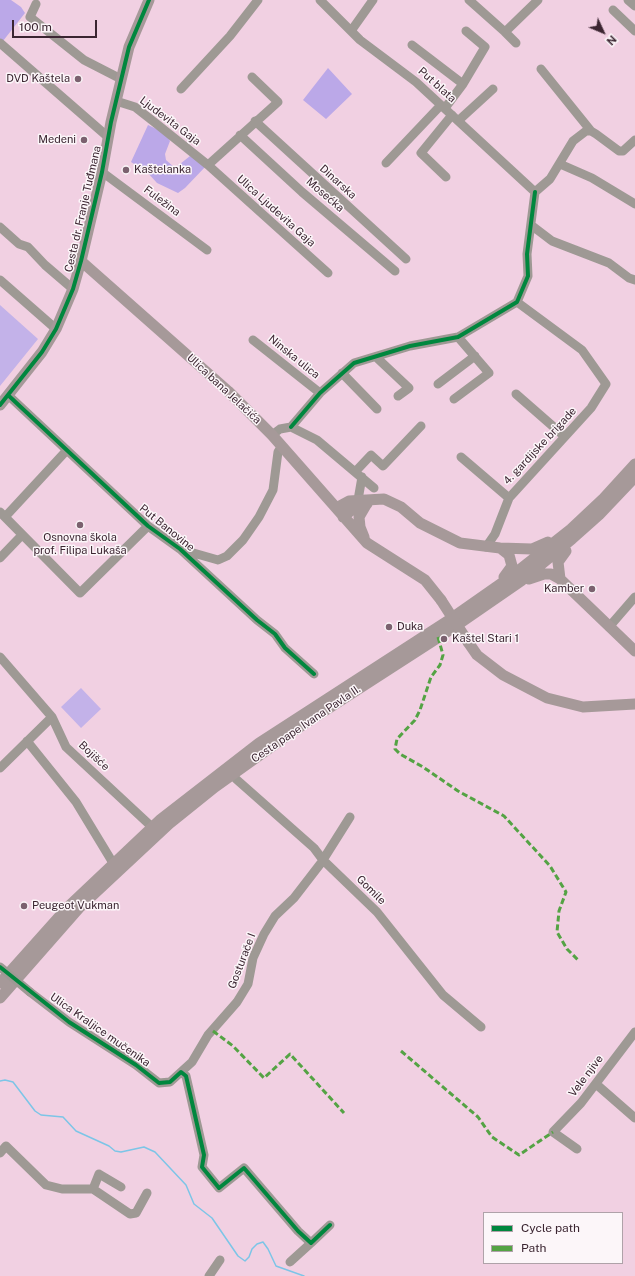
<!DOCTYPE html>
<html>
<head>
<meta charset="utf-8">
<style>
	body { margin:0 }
	#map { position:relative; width:635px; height:1276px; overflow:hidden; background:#f1d0e2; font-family:"Public Sans",sans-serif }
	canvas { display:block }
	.legend { position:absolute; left:483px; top:1212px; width:140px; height:52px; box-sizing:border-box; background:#fcf6f9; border:1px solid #afa2a9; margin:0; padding:5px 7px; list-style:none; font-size:12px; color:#3b2531 }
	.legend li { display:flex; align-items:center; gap:8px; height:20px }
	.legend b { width:20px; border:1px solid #afa2a9 }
	.north { position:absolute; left:583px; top:12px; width:40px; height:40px; -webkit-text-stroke:3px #fcf6f9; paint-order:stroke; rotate:134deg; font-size:11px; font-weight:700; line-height:16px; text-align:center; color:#3b2531 }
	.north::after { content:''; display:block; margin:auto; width:14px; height:18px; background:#3b2531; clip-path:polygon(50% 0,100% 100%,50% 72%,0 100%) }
	.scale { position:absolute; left:12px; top:20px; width:85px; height:18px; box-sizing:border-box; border:2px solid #3b2531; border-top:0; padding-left:5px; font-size:12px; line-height:14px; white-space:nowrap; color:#3b2531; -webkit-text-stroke:3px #fcf6f9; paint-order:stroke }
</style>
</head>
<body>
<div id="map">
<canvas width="635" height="1276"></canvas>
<ul class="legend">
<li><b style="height:5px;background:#00873e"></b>Cycle path</li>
<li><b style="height:5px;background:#54a344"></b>Path</li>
</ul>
<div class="north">N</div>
<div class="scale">100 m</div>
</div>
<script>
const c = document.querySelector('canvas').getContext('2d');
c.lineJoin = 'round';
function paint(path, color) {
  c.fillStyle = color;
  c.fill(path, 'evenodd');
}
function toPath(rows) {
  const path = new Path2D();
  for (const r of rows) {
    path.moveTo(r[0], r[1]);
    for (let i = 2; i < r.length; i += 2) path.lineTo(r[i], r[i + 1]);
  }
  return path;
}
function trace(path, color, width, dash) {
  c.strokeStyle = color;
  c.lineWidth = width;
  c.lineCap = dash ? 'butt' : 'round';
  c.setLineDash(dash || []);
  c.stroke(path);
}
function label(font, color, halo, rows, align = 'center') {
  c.font = font + ' "Public Sans",sans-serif';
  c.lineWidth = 3;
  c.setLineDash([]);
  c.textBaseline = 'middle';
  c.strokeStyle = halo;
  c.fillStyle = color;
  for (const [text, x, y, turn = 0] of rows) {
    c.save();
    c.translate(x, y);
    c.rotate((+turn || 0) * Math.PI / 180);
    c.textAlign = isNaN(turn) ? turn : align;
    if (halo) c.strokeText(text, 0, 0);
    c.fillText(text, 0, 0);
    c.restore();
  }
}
paint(toPath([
	[0,305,38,339,0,386],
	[81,688,101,709,81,728,61,707]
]), '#c3b2e9');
paint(toPath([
	[0,0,11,0,21,7,25,13,3,41,0,39],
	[328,68,352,94,326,119,303,100],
	[148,125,165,133,170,141,165,154,166,160,175,168,190,156,206,166,185,188,178,193,157,183,147,172,131,162]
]), '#bba8e8');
trace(toPath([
	[0,1081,5,1080,13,1082,35,1111,41,1115,63,1117,76,1131,109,1146,115,1151,121,1152,144,1147,155,1152,186,1185,194,1204,212,1218,238,1256,245,1261,249,1257,252,1249,257,1244,263,1242,268,1249,276,1266,304,1276]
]), '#7cc5e7', 1.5);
trace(toPath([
	[320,0,360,40,416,82,535,192],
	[469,0,505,32,538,0],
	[628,0,635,6],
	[36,4,30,17,84,60,121,79],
	[613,10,635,31],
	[351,31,373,0],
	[505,32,516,43],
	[0,43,108,137],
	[412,45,463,84],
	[541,69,591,131],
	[181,89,230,36,258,0],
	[116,101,135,107,158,125,208,165,328,273],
	[445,108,463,84,485,47,466,31],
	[255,121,406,259],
	[458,121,493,89],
	[240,135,302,192,395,271],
	[386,163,441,105],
	[560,164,592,178,635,204],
	[208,165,278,102,252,77],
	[102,172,207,250],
	[446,177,421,153,452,115],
	[535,192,550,179,573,141,586,131,591,131,596,134,619,151,623,151,635,140],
	[531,225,552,241,609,263,629,278,635,280],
	[0,227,19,244,28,247,45,265,73,289],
	[0,280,56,329],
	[253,340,320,393],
	[376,357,409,388,398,396],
	[342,373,377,409],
	[438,384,475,356],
	[516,394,564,436],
	[9,396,148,526,180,549,257,620,275,634,285,648,314,674],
	[454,399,489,373,458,337],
	[291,427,320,393,354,363,410,346,458,337,517,302,528,276,527,254,535,192],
	[272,435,280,429,291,427,317,440,374,488],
	[461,457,509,498],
	[355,472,371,455,383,466,421,426],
	[358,500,362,477],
	[0,512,80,593,148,526],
	[5,517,67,450],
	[486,547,495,534,509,498,591,408,606,384,582,350,517,302],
	[183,550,218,560,227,556,243,540,259,517,273,490,278,452,282,446],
	[0,558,22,535],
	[609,627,635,597],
	[0,657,52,717,66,747,152,827],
	[27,741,76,802,113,863],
	[0,768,52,717],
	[236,779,314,848,323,860,377,912,443,995,481,1027],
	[30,992,69,1022,136,1065,159,1083,170,1082,181,1072,186,1076,204,1155,202,1167,219,1188,244,1168,298,1231,311,1243,330,1225],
	[181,1072,192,1062,208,1035,237,1002,248,984,253,958,264,934,275,916,294,898,321,863,350,817],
	[596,1084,635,1118],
	[577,1149,553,1132,581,1103,635,1032],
	[0,1153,6,1146,46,1185,62,1189,93,1189,99,1174,121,1187],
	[93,1189,130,1214,136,1213,147,1193],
	[290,1262,311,1243],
	[209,1276,220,1260]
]), '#9e9994', 9);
trace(toPath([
	[81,261,228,391,272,435,367,543,425,580,441,600],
	[0,405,42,352,56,329,73,289,81,261,102,172,111,122,129,47,149,0],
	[336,508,349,501,384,499,401,507,420,523,460,543,500,548,532,549,548,542],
	[343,517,353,509,367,504],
	[364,537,360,527,359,517,366,505],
	[500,548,509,555,512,566,504,577],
	[529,579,544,574,551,574,560,579,635,651],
	[560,579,558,562,566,551],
	[468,642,477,655,503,675,547,698,583,707,635,704],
	[0,983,68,907,161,819,259,743,449,620,509,578,571,529,604,498,635,464],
	[0,998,79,908,169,824,215,787,292,732,450,630,521,581,572,539,599,515,635,477]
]), '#a69999', 11);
trace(toPath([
	[0,967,30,992]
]), '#9e9994', 9);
trace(toPath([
	[441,600,468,642]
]), '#a69999', 11);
trace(toPath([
	[438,637,443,655,440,665,431,677,420,710,415,720,397,739,395,749,400,754,423,767,458,791,504,816,550,866,566,892,559,911,557,932,567,949,579,961],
	[213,1031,233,1046,264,1078,290,1054,344,1113],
	[401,1051,478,1117,492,1137,519,1155,553,1132]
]), '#54a344', 3, [6, 3]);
trace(toPath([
	[9,396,148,526,180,549,257,620,275,634,285,648,314,674],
	[0,405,42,352,56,329,73,289,81,261,102,172,111,122,129,47,149,0],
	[291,427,320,393,354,363,410,346,458,337,517,302,528,276,527,254,535,192],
	[0,967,69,1022,136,1065,159,1083,170,1082,181,1072,186,1076,204,1155,202,1167,219,1188,244,1168,298,1231,311,1243,330,1225]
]), '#00873e', 4);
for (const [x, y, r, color] of [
	[78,79,4,"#7b616f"],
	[84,140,4,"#7b616f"],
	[126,170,4,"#7b616f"],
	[80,525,4,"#7b616f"],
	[592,589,4,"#7b616f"],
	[389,627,4,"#7b616f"],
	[444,639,4,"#7b616f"],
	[24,906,4,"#7b616f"]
]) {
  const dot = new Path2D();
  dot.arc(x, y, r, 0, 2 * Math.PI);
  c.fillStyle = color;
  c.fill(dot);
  trace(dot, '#fcf6f9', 1.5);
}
label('11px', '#3b2531', '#fcf6f9', [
	["DVD Kaštela",70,79,"right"],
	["Medeni",76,140,"right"],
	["Kaštelanka",134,170],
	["Osnovna škola",80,538,"center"],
	["prof. Filipa Lukaša",80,551,"center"],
	["Kamber",584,589,"right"],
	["Duka",397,627],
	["Kaštel Stari 1",452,639],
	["Peugeot Vukman",32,906]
], 'left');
label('11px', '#3b2531', '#fcf6f9', [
	["Put blata",437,85,42],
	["Ljudevita Gaja",170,121,37],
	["Dinarska",338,182,42],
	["Mosećka",325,195,41],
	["Fuležina",162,201,37],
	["Cesta dr. Franje Tuđmana",83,209,-77],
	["Ulica Ljudevita Gaja",276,211,42],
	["Ninska ulica",294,357,39],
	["Ulica bana Jelačića",224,389,43],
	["4. gardijske brigade",540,446,-47],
	["Put Banovine",167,528,39],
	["Cesta pape Ivana Pavla II.",306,724,-34],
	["Bojišće",94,756,43],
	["Gomile",371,890,45],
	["Gosturače I",242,961,-69],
	["Ulica Kraljice mučenika",100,1030,35],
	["Vele njive",586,1076,-53]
]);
</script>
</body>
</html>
